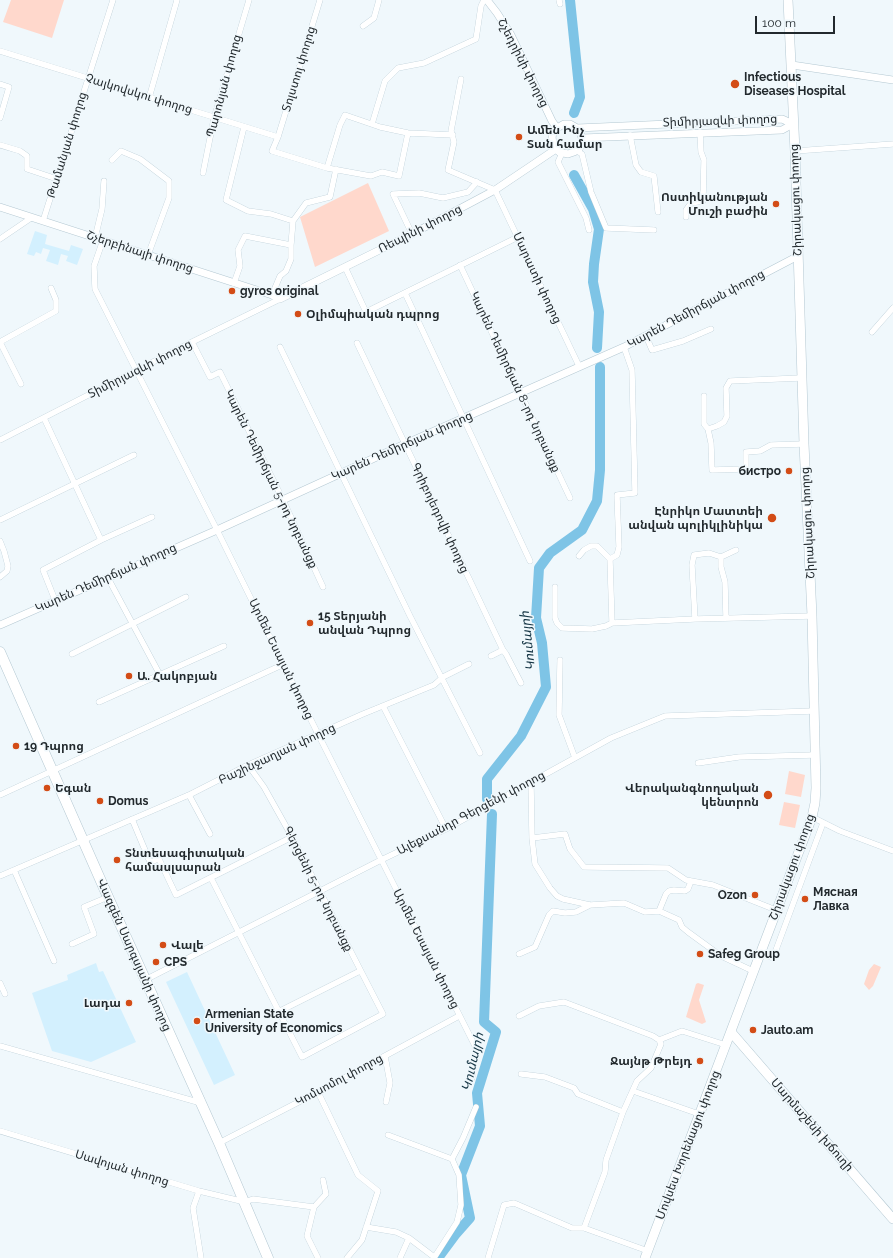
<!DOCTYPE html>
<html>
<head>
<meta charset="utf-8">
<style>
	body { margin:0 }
	#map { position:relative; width:893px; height:1258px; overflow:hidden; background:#f0f8fc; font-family:Raleway,sans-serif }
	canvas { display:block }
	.scale { position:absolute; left:755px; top:16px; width:80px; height:18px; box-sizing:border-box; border:2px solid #22292d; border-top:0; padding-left:5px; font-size:12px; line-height:14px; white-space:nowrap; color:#22292d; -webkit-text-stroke:3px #f0f8fc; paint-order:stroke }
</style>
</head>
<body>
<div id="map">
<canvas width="893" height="1258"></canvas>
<div class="scale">100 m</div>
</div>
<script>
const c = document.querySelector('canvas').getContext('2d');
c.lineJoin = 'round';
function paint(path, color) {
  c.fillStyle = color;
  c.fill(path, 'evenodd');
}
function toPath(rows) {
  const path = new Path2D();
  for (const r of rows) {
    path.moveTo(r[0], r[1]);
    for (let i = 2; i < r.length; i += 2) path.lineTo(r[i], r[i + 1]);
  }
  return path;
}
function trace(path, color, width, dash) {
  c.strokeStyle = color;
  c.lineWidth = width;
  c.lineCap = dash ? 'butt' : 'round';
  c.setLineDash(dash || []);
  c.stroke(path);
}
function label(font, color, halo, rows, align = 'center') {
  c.font = font + ' Raleway,"Noto Sans Armenian",sans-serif';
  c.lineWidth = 3;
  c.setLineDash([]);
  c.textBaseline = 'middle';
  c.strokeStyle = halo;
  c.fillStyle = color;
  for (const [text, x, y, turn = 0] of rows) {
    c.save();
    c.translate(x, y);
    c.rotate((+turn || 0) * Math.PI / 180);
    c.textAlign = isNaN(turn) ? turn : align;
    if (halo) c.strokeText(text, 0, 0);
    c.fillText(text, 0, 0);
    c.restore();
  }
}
paint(toPath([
	[35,231,47,235,45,244,69,251,71,245,83,249,77,265,66,261,68,256,61,254,58,265,46,261,50,250,43,248,41,254,36,252,34,256,27,254],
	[96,963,99,972,103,971,136,1042,91,1062,52,1051,32,993,68,980,67,975],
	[187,972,235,1075,214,1085,166,982]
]), '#d3f0fe');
paint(toPath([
	[11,0,64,0,52,38,3,22],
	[368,183,389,231,315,267,300,217],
	[789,771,805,775,801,797,785,794],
	[784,802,800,805,795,828,779,825],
	[874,964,881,967,873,986,869,990,864,984,869,970],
	[698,983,704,985,699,1000,706,1022,702,1024,686,1017,696,984]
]), '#ffd8cc');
trace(toPath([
	[570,0,580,97,574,113],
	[574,175,593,209,599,229,594,264,593,282,599,312,597,348],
	[487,799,487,779,521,736,546,687,542,643,536,618,539,568,550,553,582,530,597,501,600,470,600,367],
	[438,1258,455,1235,470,1218,461,1175,480,1126,477,1093,496,1032,484,1022,492,814]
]), '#7ec4e6', 10);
const minor = toPath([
	[320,0,278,137,272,151,327,168,340,125,345,115,380,127,408,133,453,135],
	[559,0,560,4],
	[363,26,374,18,379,0],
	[0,51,278,137],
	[461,79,451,131,454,142,448,170,495,190,579,366],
	[0,84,9,87,0,118],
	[149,98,177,0],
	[372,124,385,81,398,68,424,63,476,39,481,6,484,0],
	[244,127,226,200,248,211,271,214,293,221,291,245],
	[630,135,636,165,641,172,654,176,658,212],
	[0,145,20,151,27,156,27,169,57,179],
	[577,151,582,154,591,192,606,228,654,230],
	[795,151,893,144],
	[562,153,558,162,586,218,589,230],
	[112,160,121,151,140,159,169,181,169,198,148,255],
	[327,168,371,176,382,172,399,176,408,133],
	[203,173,214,118,249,0],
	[686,217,686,210,691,203,703,201,704,160,701,152,700,132],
	[43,221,113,0],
	[293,221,306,203,330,197,336,169],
	[412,234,393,194,419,193,443,198,468,192,477,182],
	[95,238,102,209,104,181],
	[0,239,31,218],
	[103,240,94,266,95,289,217,530,318,734,476,1048,472,1078],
	[460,265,570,498],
	[345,267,366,312,518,237],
	[234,283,240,266,238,250,245,236,291,245,291,259,286,271,280,276,272,295],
	[405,293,530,561],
	[872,332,893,308],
	[646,336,652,350,683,341,711,329],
	[0,342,56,311,56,300,51,288],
	[0,342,21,384],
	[192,342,210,377,220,372,283,500,323,587],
	[357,343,503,650,506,654,521,683],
	[280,347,410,616,480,753],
	[624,347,632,370,635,493,617,495,619,547,617,555,610,559,612,623,695,619,812,616],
	[801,378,730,381,726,388,727,416,724,422,717,426,708,429,711,443,712,470,746,469,746,452,760,451,771,445,804,444],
	[704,396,704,424,708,429],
	[44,418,101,540],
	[0,440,192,342,280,299],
	[0,520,134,455],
	[0,541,4,551,8,566,7,571,0,577],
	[579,556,584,550,591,546,597,546,610,559],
	[721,557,721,567,725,582,726,618],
	[108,578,160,675],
	[555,587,555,618,557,623,562,628,592,629,606,626,612,623],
	[55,600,43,570,101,540,152,517],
	[695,619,692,565,694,555,709,553,721,557,736,550],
	[72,654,186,597],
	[491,656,503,650],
	[560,660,559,715,575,758],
	[99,702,224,646],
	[383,706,446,829],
	[698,763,739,757,815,755],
	[531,783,532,838,535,864,550,888,557,896,563,899,590,905,624,903,645,912,659,911,679,920,682,927,688,932,721,956,753,971],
	[0,795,284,664],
	[189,795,210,834],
	[812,817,840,831,893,851],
	[132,819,150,862,159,859,176,895,292,837],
	[532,838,565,834,570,849,584,867,668,868,686,880,713,885,776,910],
	[14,870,54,961],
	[0,876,191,794,248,765,363,714,434,685,443,677,469,664],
	[211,878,302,1057,383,1014,292,837,264,787,248,765],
	[659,911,666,894,669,891,674,890,685,891,688,889,691,881],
	[72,944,94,934,84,907,108,897],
	[760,953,773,958,823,823],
	[519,954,535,947,549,915,553,911,565,913,576,912,590,905],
	[145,980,381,860,446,829,611,738,665,716,814,711],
	[0,983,5,994],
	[278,1012,360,971],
	[519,1016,539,1006,564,1002,653,1036,659,1040,661,1044,651,1068,637,1081,623,1112,606,1160,605,1172,584,1228],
	[659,1040,682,1031,726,1045],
	[0,1046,201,1103],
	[385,1056,390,1083,386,1102],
	[521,1074,545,1077,574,1088,578,1094,623,1112],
	[633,1091,699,1114],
	[318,1092,358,1175,378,1191,362,1240,347,1258],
	[0,1131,199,1191,245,1202,253,1199,314,1207],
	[388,1135,452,1159],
	[219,1143,318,1092,459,1016],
	[199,1191,193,1208,201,1258],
	[366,1227,396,1232,409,1238,434,1257],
	[318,1258,307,1236,314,1207,326,1194,323,1180],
	[400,1258,409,1238],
	[434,1258,457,1222,461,1205,459,1175,452,1159,463,1138,476,1107],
	[488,1258,504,1205,514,1203,572,1228,584,1228,648,1251]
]);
const tertiary = toPath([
	[487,0,497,13,511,35,552,121,557,128],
	[792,65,893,80],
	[577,128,580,132,582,138,582,142,579,149,574,152,568,154,559,152,553,145,552,136,557,128,564,124,570,124,577,128,782,119,793,124],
	[582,138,782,130,793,124],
	[0,207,272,295,280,299,412,234,495,190,556,149],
	[0,625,217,530,405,444,624,347,798,256]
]);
const primary = toPath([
	[731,1032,893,1219],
	[645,1258,812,817,815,803,816,788,812,616,804,444,795,151,788,0]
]);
const trunk = toPath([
	[0,652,108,897,219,1143,268,1258]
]);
trace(minor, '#b4c8d2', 6);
trace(tertiary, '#b4c8d2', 8);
trace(primary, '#b4c8d2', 10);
trace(trunk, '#b4c8d2', 11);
trace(minor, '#fff', 5.5);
trace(tertiary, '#fff', 7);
trace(primary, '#fff', 9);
trace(trunk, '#fff', 10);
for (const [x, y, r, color] of [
	[735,84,5,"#d34c16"],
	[519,137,4,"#d34c16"],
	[776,204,4,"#d34c16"],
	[232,291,4,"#d34c16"],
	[298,314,4,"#d34c16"],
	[789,471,4,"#d34c16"],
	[772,518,5,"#d34c16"],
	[310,623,4,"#d34c16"],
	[129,676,4,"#d34c16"],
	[16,746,4,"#d34c16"],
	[47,788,4,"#d34c16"],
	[768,795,5,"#d34c16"],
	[100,801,4,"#d34c16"],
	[117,860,4,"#d34c16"],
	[755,895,4,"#d34c16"],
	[805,899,4,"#d34c16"],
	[163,945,4,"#d34c16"],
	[700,954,4,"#d34c16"],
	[156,962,4,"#d34c16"],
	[129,1003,4,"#d34c16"],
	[197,1021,4,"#d34c16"],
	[753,1030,4,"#d34c16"],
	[700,1061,4,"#d34c16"]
]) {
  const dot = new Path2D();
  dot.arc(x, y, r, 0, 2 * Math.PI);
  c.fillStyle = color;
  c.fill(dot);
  trace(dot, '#f0f8fc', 1.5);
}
label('12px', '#22292d', '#f0f8fc', [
	["Շչեդրինի փողոց",523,63,63],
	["Տոլստոյ փողոց",299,69,-73],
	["Պարոնյան փողոց",224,86,-75],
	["Չայկովսկու փողոց",139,94,17],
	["Տիմիրյազևի փողոց",720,121,-2],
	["Թամանյան փողոց",67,145,-73],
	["Շիրակացու փողոց",796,200,-92],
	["Ռեպինի փողոց",420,229,-27],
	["Շչերբինայի փողոց",140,252,18],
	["Մարատի փողոց",537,278,65],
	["Կարեն Դեմիրճյան փողոց",696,309,-28],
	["Տիմիրյազևի փողոց",140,369,-27],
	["Կարեն Դեմիրճյան 8-րդ նրբանցք",515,382,65],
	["Կարեն Դեմիրճյան փողոց",402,446,-24],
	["Կարեն Դեմիրճյան 5-րդ նրբանցք",271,479,64],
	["Գրիբոյեդովի փողոց",440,518,65],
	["Շիրակացու փողոց",808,523,-93],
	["Կարեն Դեմիրճյան փողոց",106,578,-24],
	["Արմեն Եսայան փողոց",281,659,64],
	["Բաշինջաղյան փողոց",277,754,-25],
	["Ալեքսանդր Գերցենի փողոց",471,813,-28],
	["Շիրակացու փողոց",792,867,-70],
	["Գերցենի 5-րդ նրբանցք",318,889,63],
	["Արմեն Եսայան փողոց",426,949,63],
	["Վազգեն Սարգսյանի փողոց",134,955,66],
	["Կոմսոմոլ փողոց",339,1080,-28],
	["Մարմաշենի խճուղի",812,1125,49],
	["Մովսես Խորենացու փողոց",688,1145,-69],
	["Սավոյան փողոց",122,1168,17]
]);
label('bold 12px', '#22292d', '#f0f8fc', [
	["Infectious",744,77],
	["Diseases Hospital",744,91],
	["Ամեն Ինչ",527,130],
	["Տան համար",527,144],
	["Ոստիկանության",768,197,"right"],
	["Մուշի բաժին",768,211,"right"],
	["gyros original",240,291],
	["Օլիմպիական դպրոց",306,314],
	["бистро",781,471,"right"],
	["Էնրիկո Մատտեի",763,511,"right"],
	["անվան պոլիկլինիկա",763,525,"right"],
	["15 Տերյանի",318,616],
	["անվան Դպրոց",318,630],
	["Ա. Հակոբյան",137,676],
	["19 Դպրոց",24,746],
	["Եգան",55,788],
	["Վերականգնողական",759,788,"right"],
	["կենտրոն",759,802,"right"],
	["Domus",108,801],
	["Տնտեսագիտական",125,853],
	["համասլսարան",125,867],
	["Мясная",813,892],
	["Лавка",813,906],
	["Ozon",747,895,"right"],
	["Վալե",171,945],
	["Safeg Group",708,954],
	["CPS",164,962],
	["Լադա",121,1003,"right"],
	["Armenian State",205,1014],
	["University of Economics",205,1028],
	["Jauto.am",761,1030],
	["Ջայնթ Թրեյդ",692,1061,"right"]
], 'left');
label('italic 13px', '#153544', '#f0f8fc', [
	["Կումայրի",528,641,-96],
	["Կումայրի",473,1062,-77]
]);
</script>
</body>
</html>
